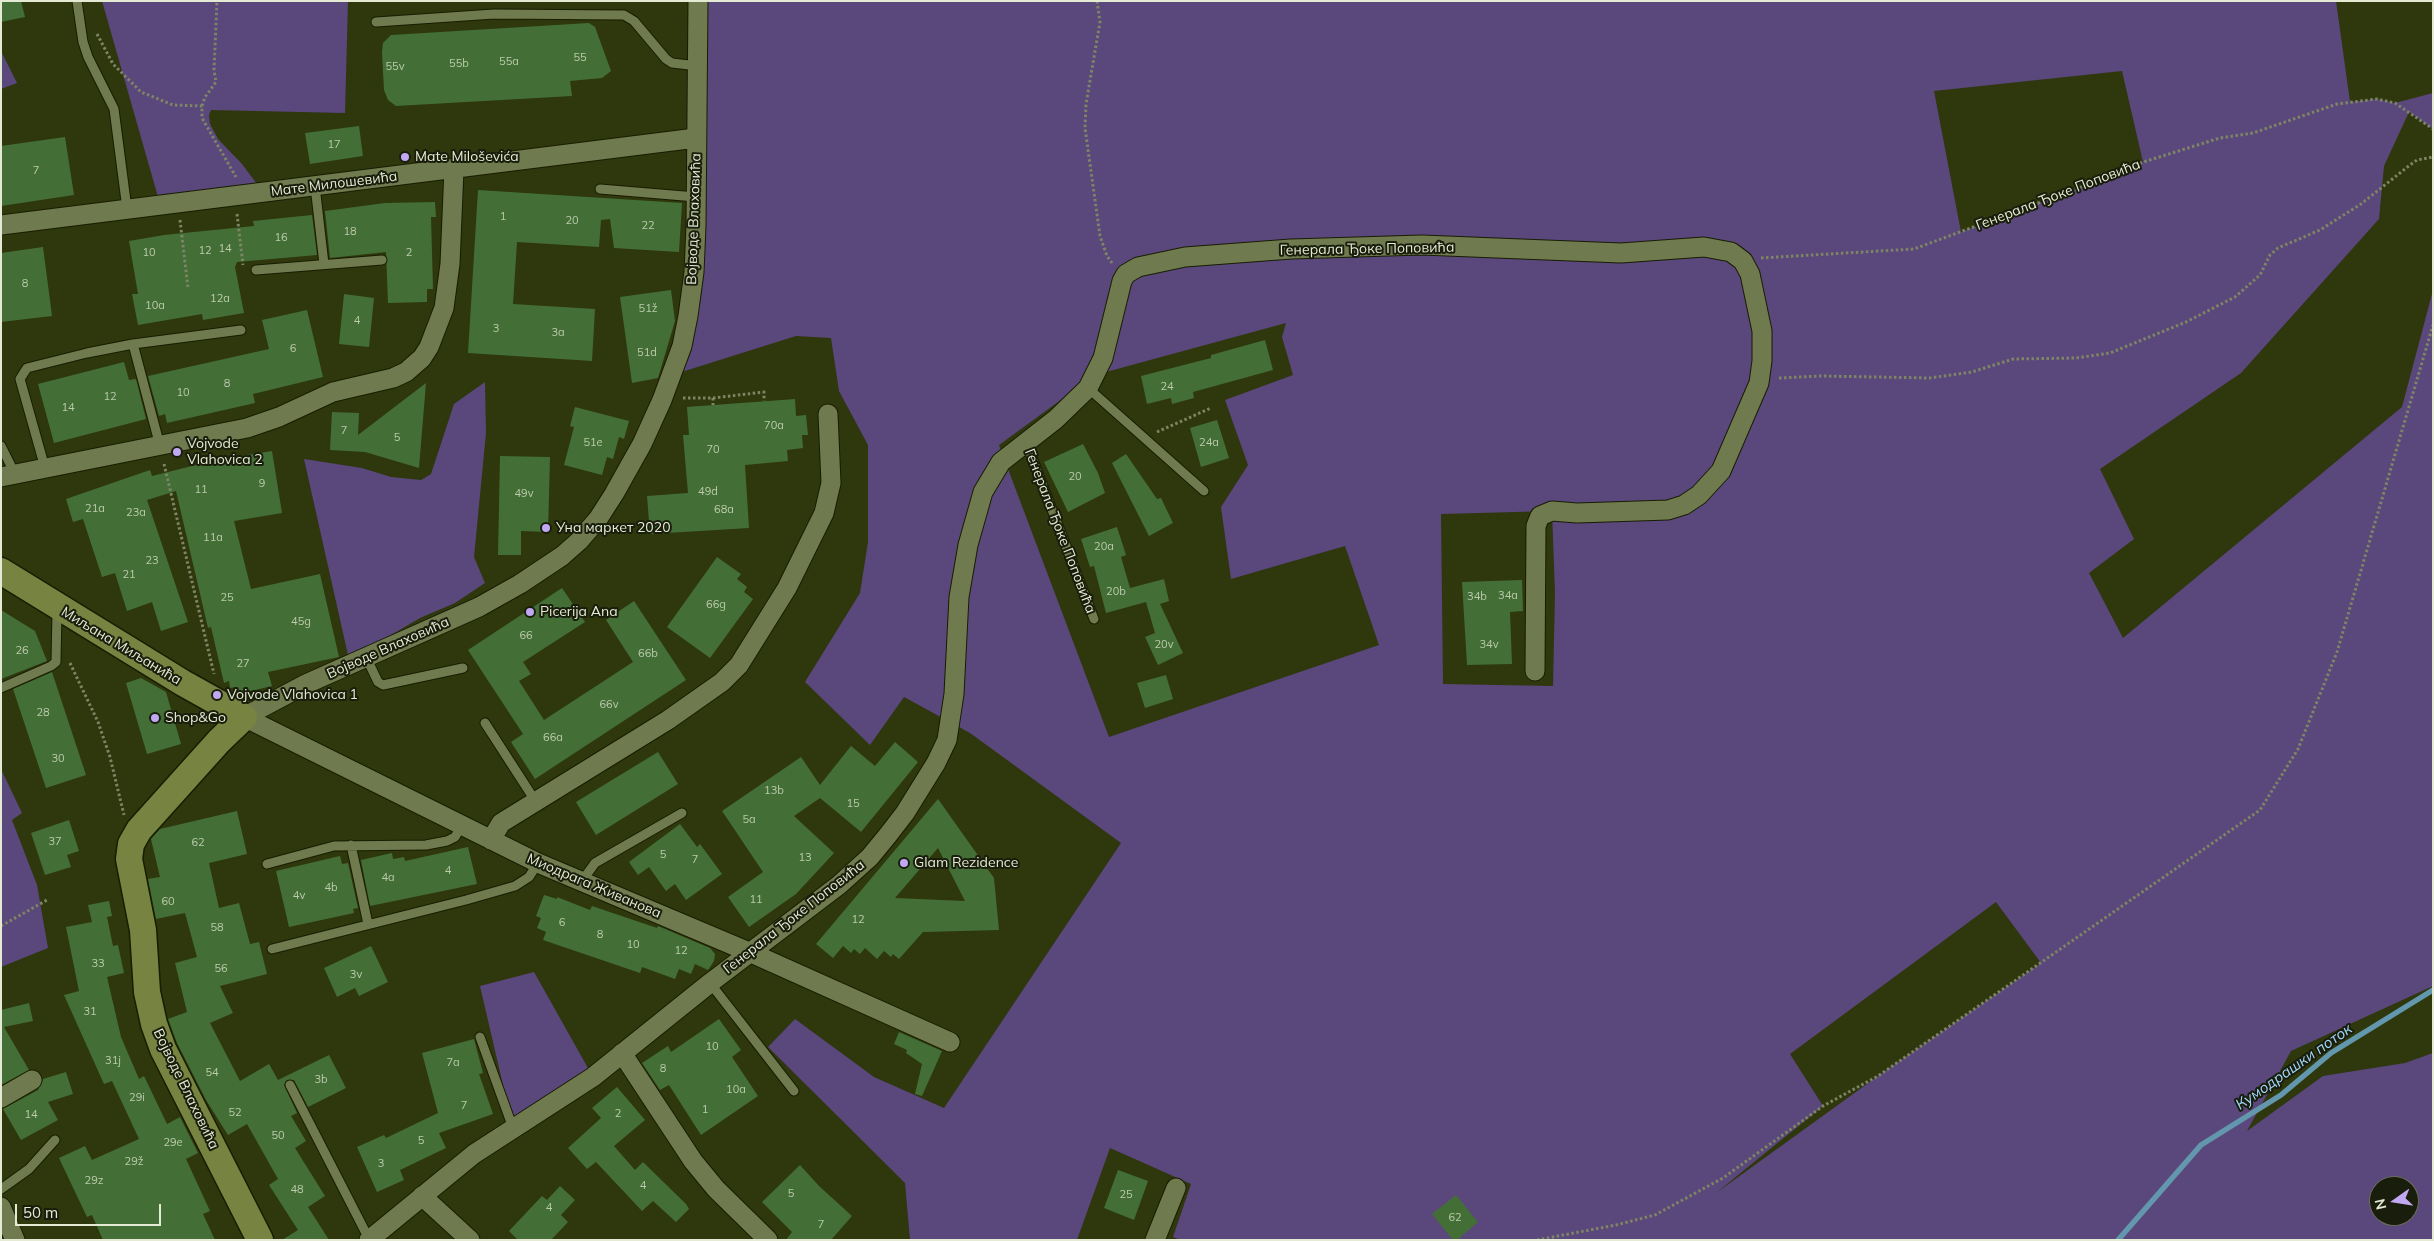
<!DOCTYPE html>
<html>
<head>
<meta charset="utf-8">
<style>
	body { margin:0 }
	#map { position:relative; width:2434px; height:1241px; overflow:hidden; background:#2f370d; font-family:Mulish,sans-serif }
	canvas { display:block }
	.frame { position:absolute; inset:0; border:2px solid #e4ead3; pointer-events:none }
	.north { position:absolute; left:2369px; top:1176px; width:50px; height:50px; box-sizing:border-box; background:#191d0b; border:1px solid #6a6f5b; border-radius:50%; rotate:257deg; font-size:14px; font-weight:700; line-height:20px; text-align:center; color:#e4ead3 }
	.north::after { content:''; display:block; margin:auto; width:18px; height:22px; background:#c1a8f3; clip-path:polygon(50% 0,100% 100%,50% 72%,0 100%) }
	.scale { position:absolute; left:15px; top:1204px; width:146px; height:22px; box-sizing:border-box; border:2px solid #e4ead3; border-top:0; padding-left:6px; font-size:15px; line-height:18px; white-space:nowrap; color:#e4ead3; -webkit-text-stroke:4px #191d0b; paint-order:stroke }
</style>
</head>
<body>
<div id="map">
<canvas width="2434" height="1241"></canvas>
<div class="frame"></div>
<div class="north">N</div>
<div class="scale">50 m</div>
</div>
<script>
const c = document.querySelector('canvas').getContext('2d');
c.lineJoin = 'round';
function paint(path, color) {
  c.fillStyle = color;
  c.fill(path, 'evenodd');
}
function toPath(rows) {
  const path = new Path2D();
  for (const r of rows) {
    path.moveTo(r[0], r[1]);
    for (let i = 2; i < r.length; i += 2) path.lineTo(r[i], r[i + 1]);
  }
  return path;
}
function trace(path, color, width, dash) {
  c.strokeStyle = color;
  c.lineWidth = width;
  c.lineCap = dash ? 'butt' : 'round';
  c.setLineDash(dash || []);
  c.stroke(path);
}
function label(font, color, halo, rows, align = 'center') {
  c.font = font + ' Mulish,sans-serif';
  c.lineWidth = 4;
  c.setLineDash([]);
  c.textBaseline = 'middle';
  c.strokeStyle = halo;
  c.fillStyle = color;
  for (const [text, x, y, turn = 0] of rows) {
    c.save();
    c.translate(x, y);
    c.rotate((+turn || 0) * Math.PI / 180);
    c.textAlign = isNaN(turn) ? turn : align;
    if (halo) c.strokeText(text, 0, 0);
    c.fillText(text, 0, 0);
    c.restore();
  }
}
paint(toPath([
	[102,1,348,1,345,113,211,110,209,115,210,124,218,139,242,164,257,184,158,197],
	[698,1,2336,1,2350,102,2377,99,2395,103,2433,93,2433,129,2409,112,2384,166,2379,219,2241,373,2100,469,2134,539,2089,573,2123,638,2402,407,2433,290,2433,986,2291,1051,2247,1131,2323,1076,2405,1063,2433,1053,2433,1240,1181,1240,1173,1237,1191,1184,1110,1148,1077,1240,910,1240,905,1183,768,1047,795,1019,874,1077,944,1108,1121,843,970,733,904,697,870,745,805,682,860,593,868,542,868,445,839,391,831,338,796,336,672,375,682,346],
	[2122,71,2143,162,2102,175,2084,186,1961,232,1934,91],
	[1286,323,1282,337,1293,375,1225,400,1248,465,1221,507,1231,579,1345,546,1379,645,1109,737,999,445,1095,375],
	[1552,511,1555,593,1553,686,1443,684,1441,514],
	[1996,902,2041,963,1878,1076,1716,1193,1823,1106,1790,1054],
	[2379,1186,2409,1186,2409,1216,2379,1216],
	[1,51,17,83,1,89],
	[485,382,486,433,474,557,485,583,455,603,420,618,369,648,348,655,304,459,362,468,391,477,421,480,431,474,454,404],
	[1,769,22,813,12,820,37,885,48,948,1,967],
	[534,972,593,1077,513,1128,480,986]
]), '#5a477c');
trace(toPath([
	[2118,1240,2201,1145,2281,1095,2331,1053,2433,990]
]), '#6297ae', 5.5);
paint(toPath([
	[1,1,21,1,25,17,1,22],
	[589,23,595,27,611,71,602,78,570,81,572,96,396,106,388,100,384,90,382,53,383,43,391,35],
	[359,126,363,156,310,164,305,133],
	[65,137,74,195,1,206,1,146],
	[478,190,682,203,679,252,614,248,610,219,601,220,599,247,517,242,513,304,595,309,592,361,468,353],
	[435,202,436,217,431,217,433,289,427,289,427,302,388,303,386,252,330,258,325,211,385,203],
	[312,215,317,255,237,262,235,267,244,313,203,320,202,314,138,325,132,294,138,294,129,241,164,235,254,226,253,221],
	[43,247,52,316,1,322,1,253],
	[671,290,675,321,658,378,632,383,620,297],
	[344,294,374,298,369,347,339,344],
	[307,310,323,377,253,394,255,403,167,423,165,414,159,416,148,376,269,349,262,320],
	[1265,340,1273,370,1193,392,1194,398,1172,404,1171,398,1147,404,1141,376,1211,358,1211,355],
	[124,362,129,380,136,379,146,419,54,443,38,384],
	[426,383,419,468,365,452,330,450,332,412,359,413,358,435],
	[795,399,796,416,806,415,808,435,802,435,803,448,787,450,788,461,745,465,749,528,650,534,647,496,688,493,683,435,689,435,687,407],
	[575,407,629,421,624,439,619,437,613,459,607,457,602,475,564,465,574,427,570,426],
	[1217,420,1229,458,1201,467,1190,428],
	[1083,444,1098,473,1105,493,1068,512,1044,462],
	[272,451,282,513,234,521,251,589,320,574,339,657,268,672,272,686,238,694,236,687,230,688,229,681,224,683,211,627,208,628,176,491,147,500,188,622,161,631,152,602,127,611,115,573,102,577,83,519,73,522,66,499,150,470,152,476,212,461],
	[1126,454,1157,499,1161,498,1173,523,1149,536,1112,463],
	[500,456,550,457,548,532,521,531,521,555,498,555],
	[1117,527,1126,555,1121,557,1130,588,1164,579,1169,601,1160,604,1183,653,1158,665,1145,637,1155,633,1146,602,1106,613,1094,566,1090,567,1081,539],
	[717,557,741,574,737,579,747,587,744,592,753,599,710,658,667,627],
	[1522,580,1523,611,1510,612,1512,664,1467,665,1462,582],
	[562,588,585,622,523,662,531,674,519,681,544,720,633,662,606,620,634,601,686,680,535,779,511,742,523,734,468,650],
	[1,610,35,631,47,661,1,679],
	[52,672,86,775,46,788,13,689],
	[1166,675,1173,699,1145,708,1137,683],
	[141,678,166,692,181,744,147,754,126,683],
	[895,742,918,762,861,832,820,798,794,816,834,853,796,894,749,927,728,897,763,872,722,811,801,757,820,785,851,746,875,766],
	[658,752,678,784,596,835,576,802],
	[938,799,994,878,999,930,923,932,899,959,893,954,891,957,884,951,877,959,865,948,860,954,854,949,851,953,843,946,833,958,816,944],
	[938,848,965,901,895,898],
	[237,811,247,854,209,863,219,908,239,903,250,944,259,942,267,974,220,986,233,1013,210,1023,240,1081,269,1064,278,1080,329,1055,346,1088,308,1107,294,1080,287,1080,284,1085,297,1113,291,1116,306,1141,295,1148,325,1196,308,1207,329,1240,282,1240,298,1230,269,1185,278,1179,247,1124,228,1135,206,1100,177,1043,168,1019,187,1012,175,963,197,957,185,913,156,919,148,879,160,877,151,839,160,829],
	[69,820,79,851,67,855,71,867,45,875,31,833],
	[680,824,697,847,700,844,722,874,686,900,675,884,666,891,649,867,638,875,629,862],
	[468,847,477,884,370,906,361,860,392,853,393,859,404,857,405,861],
	[340,856,342,864,348,863,358,908,353,909,354,913,289,927,276,871],
	[544,895,557,899,557,897,590,910,592,906,657,928,658,926,710,948,715,954,714,961,708,970,695,964,691,974,679,969,675,979,642,967,640,973,543,940,546,932,537,928,541,918,536,916],
	[109,901,112,916,107,917,113,946,118,945,124,973,107,977,121,1037,139,1079,144,1076,167,1124,180,1117,198,1153,186,1159,210,1211,203,1214,215,1240,103,1240,92,1215,87,1217,59,1158,85,1146,92,1160,139,1139,112,1081,104,1084,64,995,79,991,66,927,92,922,88,905],
	[371,946,388,982,359,996,355,988,337,997,324,968],
	[29,1003,33,1021,4,1027,29,1070,1,1085,1,1010],
	[719,1019,741,1050,732,1057,758,1096,701,1135,669,1085,660,1090,642,1063,668,1046,671,1052],
	[899,1032,942,1051,922,1096,915,1094,922,1064,906,1053,907,1050,894,1044],
	[474,1039,483,1073,479,1074,493,1114,439,1133,446,1148,400,1170,404,1180,377,1192,357,1147,384,1135,386,1138,438,1113,422,1053],
	[66,1072,73,1094,48,1102,58,1120,21,1140,3,1109,38,1090,43,1079],
	[617,1087,645,1120,614,1146,635,1170,643,1162,686,1204,689,1209,676,1222,653,1201,642,1211,596,1162,587,1169,568,1148,601,1118,592,1108],
	[800,1165,819,1186,852,1216,831,1240,786,1240,792,1232,762,1202],
	[1118,1170,1148,1181,1134,1220,1104,1208],
	[560,1186,575,1200,561,1215,568,1222,551,1240,518,1240,509,1231,542,1196,547,1200],
	[1456,1195,1478,1222,1457,1240,1453,1240,1432,1214]
]), '#436f37');
const lane = toPath([
	[77,1,83,42,88,57,114,109,127,209],
	[376,22,494,14,624,15,634,21,666,59,672,63,698,66],
	[315,186,324,264],
	[600,189,696,197],
	[256,270,382,260],
	[133,344,160,446],
	[1088,388,1204,491],
	[1026,442,1094,619],
	[1,446,15,474],
	[45,468,20,379,27,368,87,353,133,344,241,330],
	[367,659,378,682,383,685,463,668],
	[1,688,51,666,56,662,57,611],
	[485,723,536,802],
	[351,845,368,924],
	[267,864,334,846,426,845,447,841,455,837,461,827],
	[582,881,595,863,682,813],
	[272,949,466,900,515,886,529,877,538,863],
	[710,983,794,1091],
	[480,1037,513,1128],
	[290,1085,369,1239],
	[1,1189,29,1169,55,1140]
]);
const street = toPath([
	[698,1,696,226,694,272,688,316,682,346,662,400,642,444,614,494,598,519,579,541,562,556,520,584,479,607,306,684,244,717,538,863,749,952,950,1042],
	[1,225,696,138],
	[1,477,247,428,279,417,333,392,393,378,406,372,422,358,429,347,444,308,450,264,454,169],
	[491,840,501,823,668,720,722,682,739,665,787,588,824,513,831,483,828,414],
	[622,1053,693,1161,716,1189,768,1240],
	[1,1098,32,1080],
	[422,1196,470,1240],
	[1,1207,15,1240],
	[369,1240,474,1154,593,1077,710,983,839,885,870,857,888,835,905,813,936,763,947,740,954,694,959,597,968,545,983,492,1001,462,1056,419,1088,388,1103,358,1122,281,1126,274,1138,267,1185,257,1291,249,1422,245,1621,253,1704,247,1731,252,1743,261,1750,274,1762,331,1762,361,1759,383,1721,471,1699,495,1684,505,1668,510,1577,513,1552,511,1540,516,1536,526,1535,671],
	[1155,1240,1176,1188]
]);
const secondary = toPath([
	[1,571,183,683,244,717,219,741,139,830,131,844,129,859,143,930,147,992,154,1024,163,1049,260,1240]
]);
trace(lane, '#181d01', 11);
trace(street, '#181d01', 21);
trace(secondary, '#181d01', 29);
trace(toPath([
	[1097,1,1100,22,1086,104,1085,128,1100,236,1107,256,1112,263],
	[97,34,113,64,141,92,173,105,202,106,202,118,236,177],
	[202,106,205,97,216,82,214,70,217,1],
	[237,214,243,265],
	[180,220,188,288],
	[1761,258,1914,249,2084,186,2102,175,2220,138,2253,133,2337,104,2377,99,2395,103,2433,129],
	[1779,378,1820,376,1930,378,1972,372,2013,359,2076,358,2110,353,2186,322,2235,297,2260,275,2270,255,2278,248,2320,230,2361,204,2410,165,2417,160,2433,157],
	[683,398,713,398,764,392,764,401],
	[713,398,713,405],
	[1157,432,1211,408],
	[164,464,214,674],
	[70,663,98,722,110,757,124,815],
	[1,926,47,900],
	[1537,1240,1616,1225,1655,1215,1723,1178,1823,1106,1878,1076,2260,810,2298,749,2337,652,2433,325]
]), '#7e8564', 3, [2.5, 2.5]);
trace(lane, '#707a4f', 9);
trace(street, '#707a4f', 19);
trace(secondary, '#778441', 26);
for (const [x, y, r, color] of [
	[405,157,5,"#c1a8f3"],
	[177,452,5,"#c1a8f3"],
	[546,528,5,"#c1a8f3"],
	[530,612,5,"#c1a8f3"],
	[217,695,5,"#c1a8f3"],
	[155,718,5,"#c1a8f3"],
	[904,863,5,"#c1a8f3"]
]) {
  const dot = new Path2D();
  dot.arc(x, y, r, 0, 2 * Math.PI);
  c.fillStyle = color;
  c.fill(dot);
  trace(dot, '#191d0b', 2);
}
label('11px', '#bccbac', null, [
	["55",580,58],
	["55a",509,62],
	["55b",459,64],
	["55v",395,67],
	["17",334,145],
	["7",36,171],
	["1",503,217],
	["20",572,221],
	["22",648,226],
	["18",350,232],
	["16",281,238],
	["14",225,249],
	["12",205,251],
	["10",149,253],
	["2",409,253],
	["8",25,284],
	["12a",220,299],
	["10a",155,306],
	["51ž",648,309],
	["4",357,321],
	["3",496,329],
	["3a",558,333],
	["6",293,349],
	["51d",647,353],
	["8",227,384],
	["24",1167,387],
	["10",183,393],
	["12",110,397],
	["14",68,408],
	["70a",774,426],
	["7",344,431],
	["5",397,438],
	["51e",593,443],
	["24a",1209,443],
	["70",713,450],
	["20",1075,477],
	["9",262,484],
	["11",201,490],
	["49d",708,492],
	["49v",524,494],
	["21a",95,509],
	["68a",724,510],
	["23a",136,513],
	["11a",213,538],
	["20a",1104,547],
	["23",152,561],
	["21",129,575],
	["20b",1116,592],
	["34a",1508,596],
	["34b",1477,597],
	["25",227,598],
	["66g",716,605],
	["45g",301,622],
	["66",526,636],
	["20v",1164,645],
	["34v",1489,645],
	["26",22,651],
	["66b",648,654],
	["27",243,664],
	["66v",609,705],
	["28",43,713],
	["66a",553,738],
	["30",58,759],
	["13b",774,791],
	["15",853,804],
	["5a",749,820],
	["37",55,842],
	["62",198,843],
	["5",663,855],
	["13",805,858],
	["7",695,860],
	["4",448,871],
	["4a",388,878],
	["4b",331,888],
	["4v",299,896],
	["11",756,900],
	["60",168,902],
	["12",858,920],
	["6",562,923],
	["58",217,928],
	["8",600,935],
	["10",633,945],
	["12",681,951],
	["33",98,964],
	["56",221,969],
	["3v",356,975],
	["31",90,1012],
	["10",712,1047],
	["31j",113,1061],
	["7a",453,1063],
	["8",663,1069],
	["54",212,1073],
	["3b",321,1080],
	["10a",736,1090],
	["29i",137,1098],
	["7",464,1106],
	["1",705,1110],
	["52",235,1113],
	["2",618,1114],
	["14",31,1115],
	["50",278,1136],
	["5",421,1141],
	["29e",173,1143],
	["29ž",134,1162],
	["3",381,1164],
	["29z",94,1181],
	["4",643,1186],
	["48",297,1190],
	["5",791,1194],
	["25",1126,1195],
	["4",549,1208],
	["62",1455,1218],
	["7",821,1225]
]);
label('14px', '#e4ead3', '#191d0b', [
	["Mate Miloševića",415,157],
	["Vojvode",187,444],
	["Vlahovica 2",187,460],
	["Уна маркет 2020",556,528],
	["Picerija Ana",540,612],
	["Vojvode Vlahovica 1",227,695],
	["Shop&Go",165,718],
	["Glam Rezidence",914,863]
], 'left');
label('14px', '#e4ead3', '#191d0b', [
	["Мате Милошевића",334,184,-7],
	["Генерала Ђоке Поповића",2058,195,-21],
	["Војводе Влаховића",694,219,-88],
	["Генерала Ђоке Поповића",1367,249,-1],
	["Генерала Ђоке Поповића",1060,531,69],
	["Миљана Миљанића",121,646,31],
	["Војводе Влаховића",388,648,-24],
	["Миодрага Живанова",594,886,23],
	["Генерала Ђоке Поповића",794,917,-38],
	["Војводе Влаховића",186,1089,64]
]);
label('italic 15px', '#a1d8fd', '#191d0b', [
	["Кумодрашки поток",2294,1067,-35]
]);
</script>
</body>
</html>
